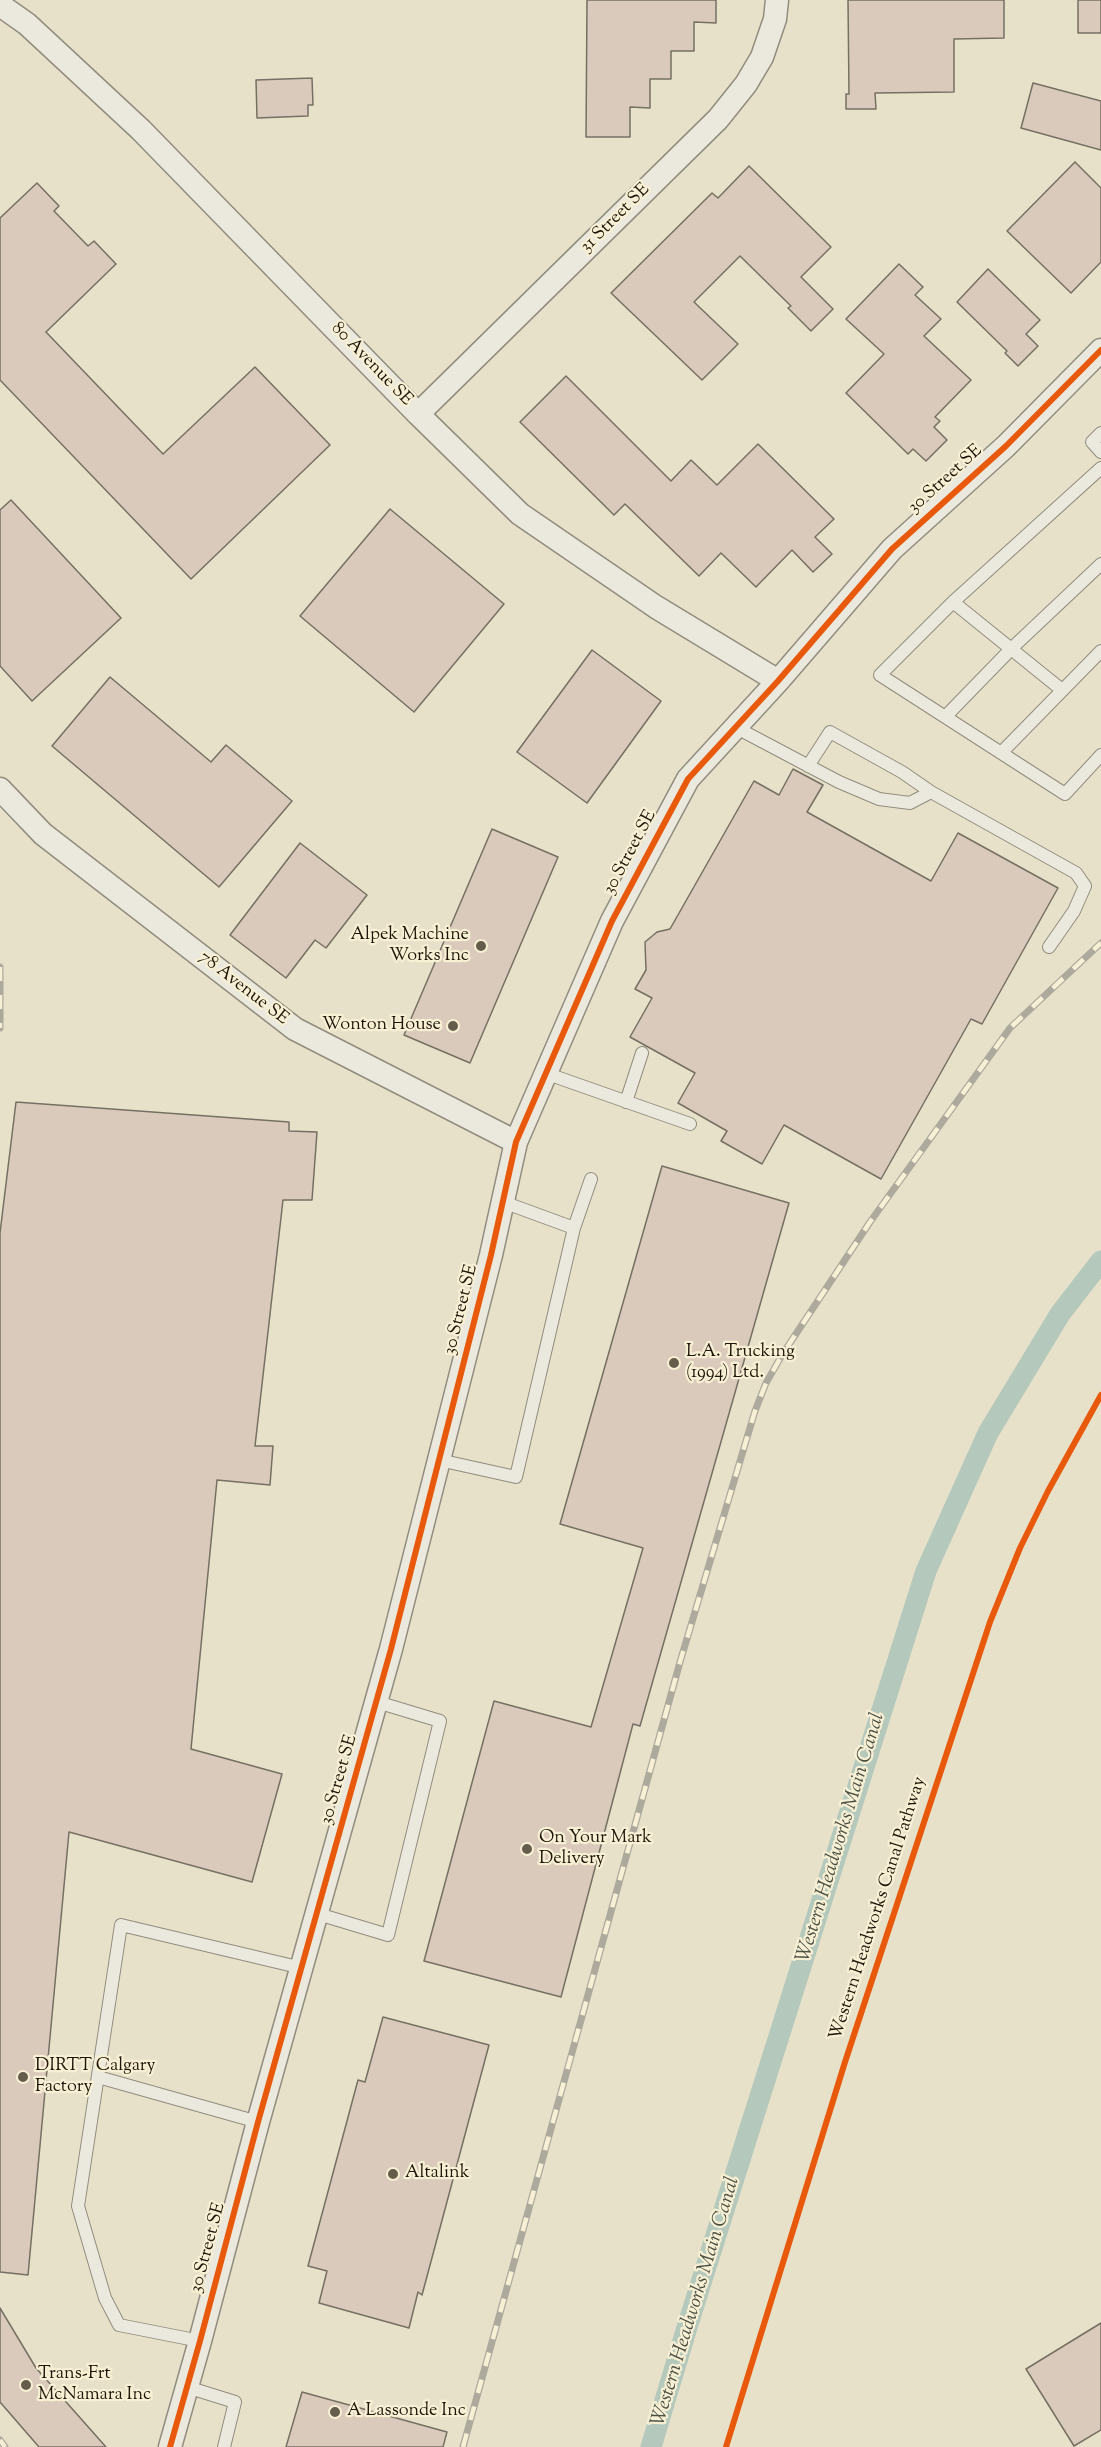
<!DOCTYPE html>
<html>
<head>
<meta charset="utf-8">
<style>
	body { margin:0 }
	canvas { display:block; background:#e8e1ca }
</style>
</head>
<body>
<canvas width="1101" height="2447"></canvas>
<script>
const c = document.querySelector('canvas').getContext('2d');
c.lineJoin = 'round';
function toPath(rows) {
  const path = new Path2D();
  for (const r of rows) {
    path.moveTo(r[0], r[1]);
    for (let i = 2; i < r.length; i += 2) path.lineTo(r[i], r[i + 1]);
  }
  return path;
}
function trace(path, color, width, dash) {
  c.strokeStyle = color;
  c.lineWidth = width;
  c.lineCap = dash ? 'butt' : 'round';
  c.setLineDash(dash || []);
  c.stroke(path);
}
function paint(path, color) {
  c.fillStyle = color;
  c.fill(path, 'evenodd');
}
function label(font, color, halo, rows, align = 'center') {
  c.font = font + ' "Sorts Mill Goudy",serif';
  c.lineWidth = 4.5;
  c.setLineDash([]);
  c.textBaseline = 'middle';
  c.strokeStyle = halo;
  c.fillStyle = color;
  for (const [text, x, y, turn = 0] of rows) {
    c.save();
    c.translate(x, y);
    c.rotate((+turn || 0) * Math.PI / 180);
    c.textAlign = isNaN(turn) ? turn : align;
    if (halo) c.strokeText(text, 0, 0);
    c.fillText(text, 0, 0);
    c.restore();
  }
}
trace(toPath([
	[651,2447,688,2324,926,1571,988,1433,1060,1314,1101,1261]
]), '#b4c9bc', 21);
const building = toPath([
	[587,0,716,0,716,23,694,22,694,51,671,51,671,79,650,79,650,108,630,107,630,137,586,137,587,0],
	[848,0,1004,0,1004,38,954,39,954,92,875,93,876,109,846,109,846,94,849,94,848,0],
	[1078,0,1101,0,1101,33,1078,33,1078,0],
	[312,78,313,105,308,105,308,116,257,118,256,80,312,78],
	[1033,83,1101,101,1101,150,1021,128,1033,83],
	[1075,162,1101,188,1101,262,1071,293,1007,231,1075,162],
	[749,166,831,247,801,277,833,309,811,331,788,308,791,306,740,256,694,302,738,344,702,380,611,293,712,193,718,198,749,166],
	[37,183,59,206,54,211,88,246,94,241,116,264,46,332,163,454,255,367,330,445,191,579,0,380,0,218,37,183],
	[899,264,923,287,915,295,941,319,924,336,971,380,935,417,940,421,934,427,947,440,926,461,913,449,908,454,846,393,884,354,846,319,899,264],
	[988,269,1040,320,1026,334,1038,346,1018,366,1005,353,1007,351,957,302,988,269],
	[566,376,671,481,691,460,717,485,758,444,834,519,815,537,832,554,813,572,792,550,756,587,721,553,699,576,625,504,614,515,520,422,566,376],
	[11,500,121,618,32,701,0,666,0,510,11,500],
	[390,509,504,604,414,712,300,616,390,509],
	[592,650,661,701,587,803,517,752,592,650],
	[110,677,211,762,226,745,292,801,219,887,52,746,110,677],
	[793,769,823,785,807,812,931,881,958,833,1058,888,982,1024,971,1019,881,1179,784,1125,762,1164,721,1141,727,1131,678,1103,695,1073,630,1037,652,998,635,989,646,970,645,942,657,932,670,929,754,781,779,795,793,769],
	[492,829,558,857,470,1063,404,1035,492,829],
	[300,843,367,895,326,948,315,940,286,978,230,935,300,843],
	[16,1102,289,1122,289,1131,317,1132,312,1200,283,1200,255,1446,273,1446,270,1485,217,1480,191,1749,282,1774,252,1882,69,1832,28,2275,0,2272,0,1233,16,1102],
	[662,1166,789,1203,640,1726,633,1724,561,1997,424,1961,494,1701,591,1727,643,1548,560,1524,662,1166],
	[383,2017,489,2045,422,2295,418,2292,409,2328,319,2303,327,2271,308,2266,358,2080,365,2082,383,2017],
	[0,2308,36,2368,106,2447,39,2447,0,2402,0,2308],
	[1101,2323,1101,2430,1074,2446,1026,2369,1101,2323],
	[302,2392,447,2432,443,2447,286,2447,302,2392]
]);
paint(building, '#dacabb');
trace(building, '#767063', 1.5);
const service = toPath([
	[1101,433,1092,442,1101,452],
	[1101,468,953,602,880,675,1065,794,1101,755],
	[953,602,1062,690],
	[945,717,1012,648,1101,564],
	[735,727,839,782,879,799,910,803,931,792,1076,873,1085,886,1074,911,1049,947],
	[1001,753,1101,651],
	[808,766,830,732,902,772,931,792],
	[545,1073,690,1124],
	[626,1102,642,1053],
	[574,1228,591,1179],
	[439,1460,516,1477,574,1228,503,1202],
	[318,1914,388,1935,440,1721,377,1702],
	[98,2077,258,2122],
	[200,2341,119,2325,105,2298,78,2206,121,1925,302,1968],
	[187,2387,235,2402,224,2447]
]);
const minor = toPath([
	[0,5,27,24,141,130,418,414,520,514,656,607,778,681],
	[418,414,718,119,746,84,762,57,775,19,777,0],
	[0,789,43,834,295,1029,516,1142],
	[170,2447,200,2341,258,2122,391,1649,491,1255,516,1142,612,921,688,779,778,681,892,549,1006,446,1101,350]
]);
trace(service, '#918c7e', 14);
trace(minor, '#918c7e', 25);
trace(service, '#ebe9dd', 12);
trace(minor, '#ebe9dd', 22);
const rail = toPath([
	[0,967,0,1028],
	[0,2440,5,2447],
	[463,2447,680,1662,755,1411,766,1383,782,1355,870,1222,1010,1028,1101,943]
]);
trace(rail, '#adaa9d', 7);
trace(rail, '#f8f0d4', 4.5, [14]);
trace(toPath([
	[170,2447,200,2341,258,2122,391,1649,491,1255,516,1142,612,921,688,779,778,681,892,549,1006,446,1101,350],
	[726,2447,845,2062,990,1622,1020,1548,1048,1491,1101,1395]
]), '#e8590c', 6);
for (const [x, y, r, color] of [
	[481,946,6,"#655c4c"],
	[453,1026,6,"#655c4c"],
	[674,1363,6,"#655c4c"],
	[527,1849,6,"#655c4c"],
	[23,2077,6,"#655c4c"],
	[393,2174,6,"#655c4c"],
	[26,2385,6,"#655c4c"],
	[335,2412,6,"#655c4c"]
]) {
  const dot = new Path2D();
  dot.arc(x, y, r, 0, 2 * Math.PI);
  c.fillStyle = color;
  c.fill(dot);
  trace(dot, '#f8f0d4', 2);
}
label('18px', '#1f1408', '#f8f0d4', [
	["31 Street SE",616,219,-45],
	["80 Avenue SE",371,365,46],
	["30 Street SE",946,480,-42],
	["30 Street SE",631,853,-62],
	["78 Avenue SE",243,989,38],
	["30 Street SE",462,1310,-76],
	["30 Street SE",340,1780,-74],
	["Western Headworks Canal Pathway",879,1909,-72],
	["30 Street SE",209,2248,-75]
]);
label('18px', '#1f1408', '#f8f0d4', [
	["Alpek Machine",469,936,"right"],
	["Works Inc",469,957,"right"],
	["Wonton House",441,1026,"right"],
	["L.A. Trucking",686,1353],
	["(1994) Ltd.",686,1374],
	["On Your Mark",539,1839],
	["Delivery",539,1860],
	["DIRTT Calgary",35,2067],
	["Factory",35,2088],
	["Altalink",405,2174],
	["Trans-Frt",38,2375],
	["McNamara Inc",38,2396],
	["A Lassonde Inc",347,2412]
], 'left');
label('italic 20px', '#4b5045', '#f8f0d4', [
	["Western Headworks Main Canal",842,1838,-73],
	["Western Headworks Main Canal",697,2302,-73]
]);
</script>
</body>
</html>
